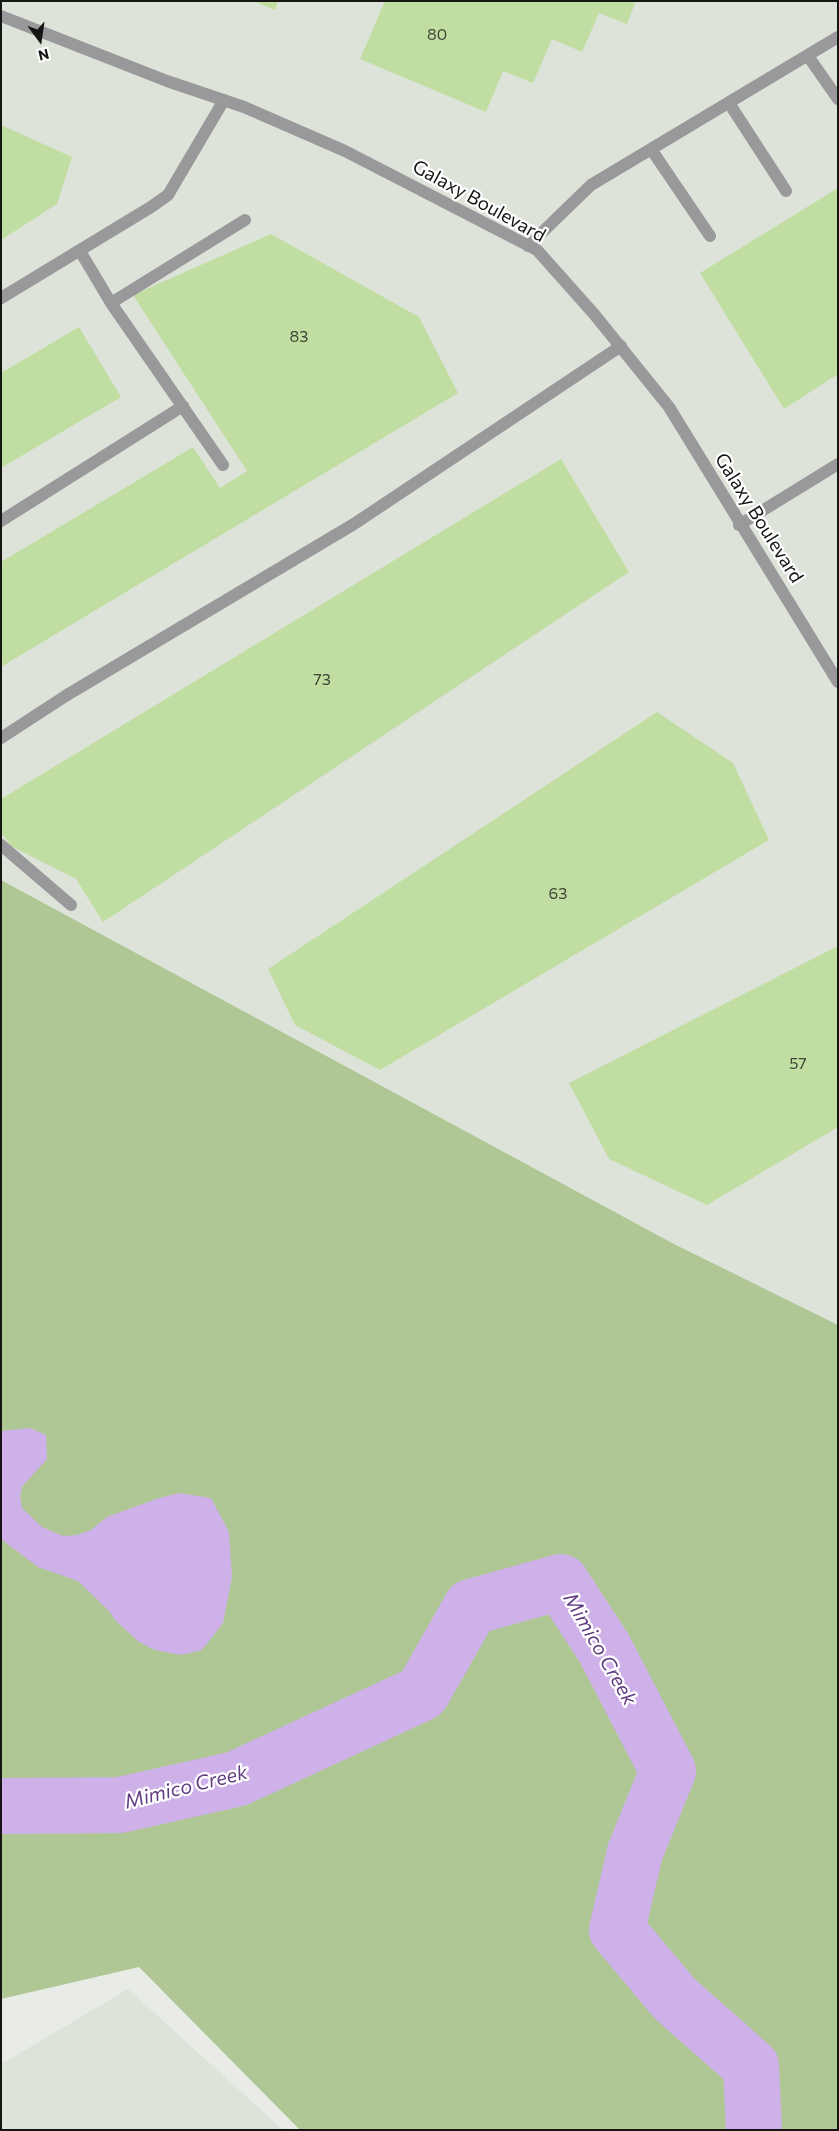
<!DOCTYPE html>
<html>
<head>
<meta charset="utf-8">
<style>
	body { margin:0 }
	#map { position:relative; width:839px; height:2131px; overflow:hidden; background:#e9ebe7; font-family:Commissioner,sans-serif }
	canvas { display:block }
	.frame { position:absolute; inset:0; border:2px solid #151514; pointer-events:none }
	.north { position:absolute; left:15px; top:15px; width:50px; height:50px; -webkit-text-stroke:4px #fff; paint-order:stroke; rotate:166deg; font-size:14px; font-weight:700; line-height:20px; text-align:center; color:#151514 }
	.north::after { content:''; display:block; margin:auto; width:18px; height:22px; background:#151514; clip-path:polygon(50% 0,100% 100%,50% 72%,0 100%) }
</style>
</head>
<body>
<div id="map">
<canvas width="839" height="2131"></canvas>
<div class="frame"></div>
<div class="north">N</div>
</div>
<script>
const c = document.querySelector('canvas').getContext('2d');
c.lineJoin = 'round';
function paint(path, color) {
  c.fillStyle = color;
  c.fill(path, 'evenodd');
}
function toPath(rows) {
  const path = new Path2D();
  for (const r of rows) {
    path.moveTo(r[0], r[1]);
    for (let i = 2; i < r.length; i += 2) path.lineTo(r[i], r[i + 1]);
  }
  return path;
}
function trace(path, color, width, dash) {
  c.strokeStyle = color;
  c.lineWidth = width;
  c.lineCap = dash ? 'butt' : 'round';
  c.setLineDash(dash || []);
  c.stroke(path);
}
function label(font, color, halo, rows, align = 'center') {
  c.font = font + ' Commissioner,sans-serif';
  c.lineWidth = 4.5;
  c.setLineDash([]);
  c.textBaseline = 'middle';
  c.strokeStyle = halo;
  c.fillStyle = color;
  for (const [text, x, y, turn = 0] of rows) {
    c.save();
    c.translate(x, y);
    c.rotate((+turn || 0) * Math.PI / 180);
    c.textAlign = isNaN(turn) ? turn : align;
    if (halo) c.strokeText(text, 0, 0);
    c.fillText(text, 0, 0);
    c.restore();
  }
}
paint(toPath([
	[1,1,838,1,838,1325,674,1244,1,880],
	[128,1989,283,2130,1,2130,1,2061,5,2062]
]), '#dde3d8');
paint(toPath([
	[1,880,674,1244,838,1325,838,2130,300,2130,139,1967,1,1999]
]), '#aec795');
paint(toPath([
	[30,1428,46,1435,47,1459,22,1487,20,1496,22,1508,42,1527,63,1536,77,1535,91,1530,107,1517,159,1498,179,1493,211,1498,229,1532,232,1577,223,1623,202,1650,181,1655,155,1650,139,1642,116,1621,109,1611,78,1581,38,1567,1,1539,1,1431]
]), '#cfb1ea');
trace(toPath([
	[1,1806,120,1805,236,1779,422,1693,471,1607,561,1582,604,1648,668,1771,635,1852,617,1930,675,1999,751,2066,754,2130]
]), '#cfb1ea', 56);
paint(toPath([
	[253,1,278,1,275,10],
	[385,1,636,1,627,24,599,13,582,52,552,39,533,83,503,71,486,112,360,59],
	[1,125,72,157,57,204,1,240],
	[838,188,838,374,784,409,700,273],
	[271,234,419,317,458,393,1,667,1,562,193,447,220,488,247,471,133,295],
	[79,327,121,397,1,468,1,373],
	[561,459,629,572,103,922,76,879,11,846,1,832,1,799],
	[657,712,733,763,769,840,380,1070,295,1025,268,969],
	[838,946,838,1127,707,1205,609,1159,569,1083]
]), '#c1dea2');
trace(toPath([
	[808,56,838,99],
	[729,103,786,191],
	[651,149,710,236],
	[528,246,591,185,838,37],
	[80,251,111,303,223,465],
	[1,298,151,207,168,195,224,100],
	[111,303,245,220],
	[1,521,183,406],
	[1,738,67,695,354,524,621,346],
	[1,845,71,905]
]), '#99989a', 12);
trace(toPath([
	[1,16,167,81,244,107,345,151,537,250,594,314,669,407,838,682],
	[739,525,838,464]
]), '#99989a', 12);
label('16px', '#404738', null, [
	["80",437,35],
	["83",299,337],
	["73",322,680],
	["63",558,894],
	["57",798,1064]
]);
label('19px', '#151514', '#fff', [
	["Galaxy Boulevard",479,201,29],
	["Galaxy Boulevard",759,518,58]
]);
label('italic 20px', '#623d81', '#fff', [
	["Mimico Creek",600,1649,60],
	["Mimico Creek",186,1787,-14]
]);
</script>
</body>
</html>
